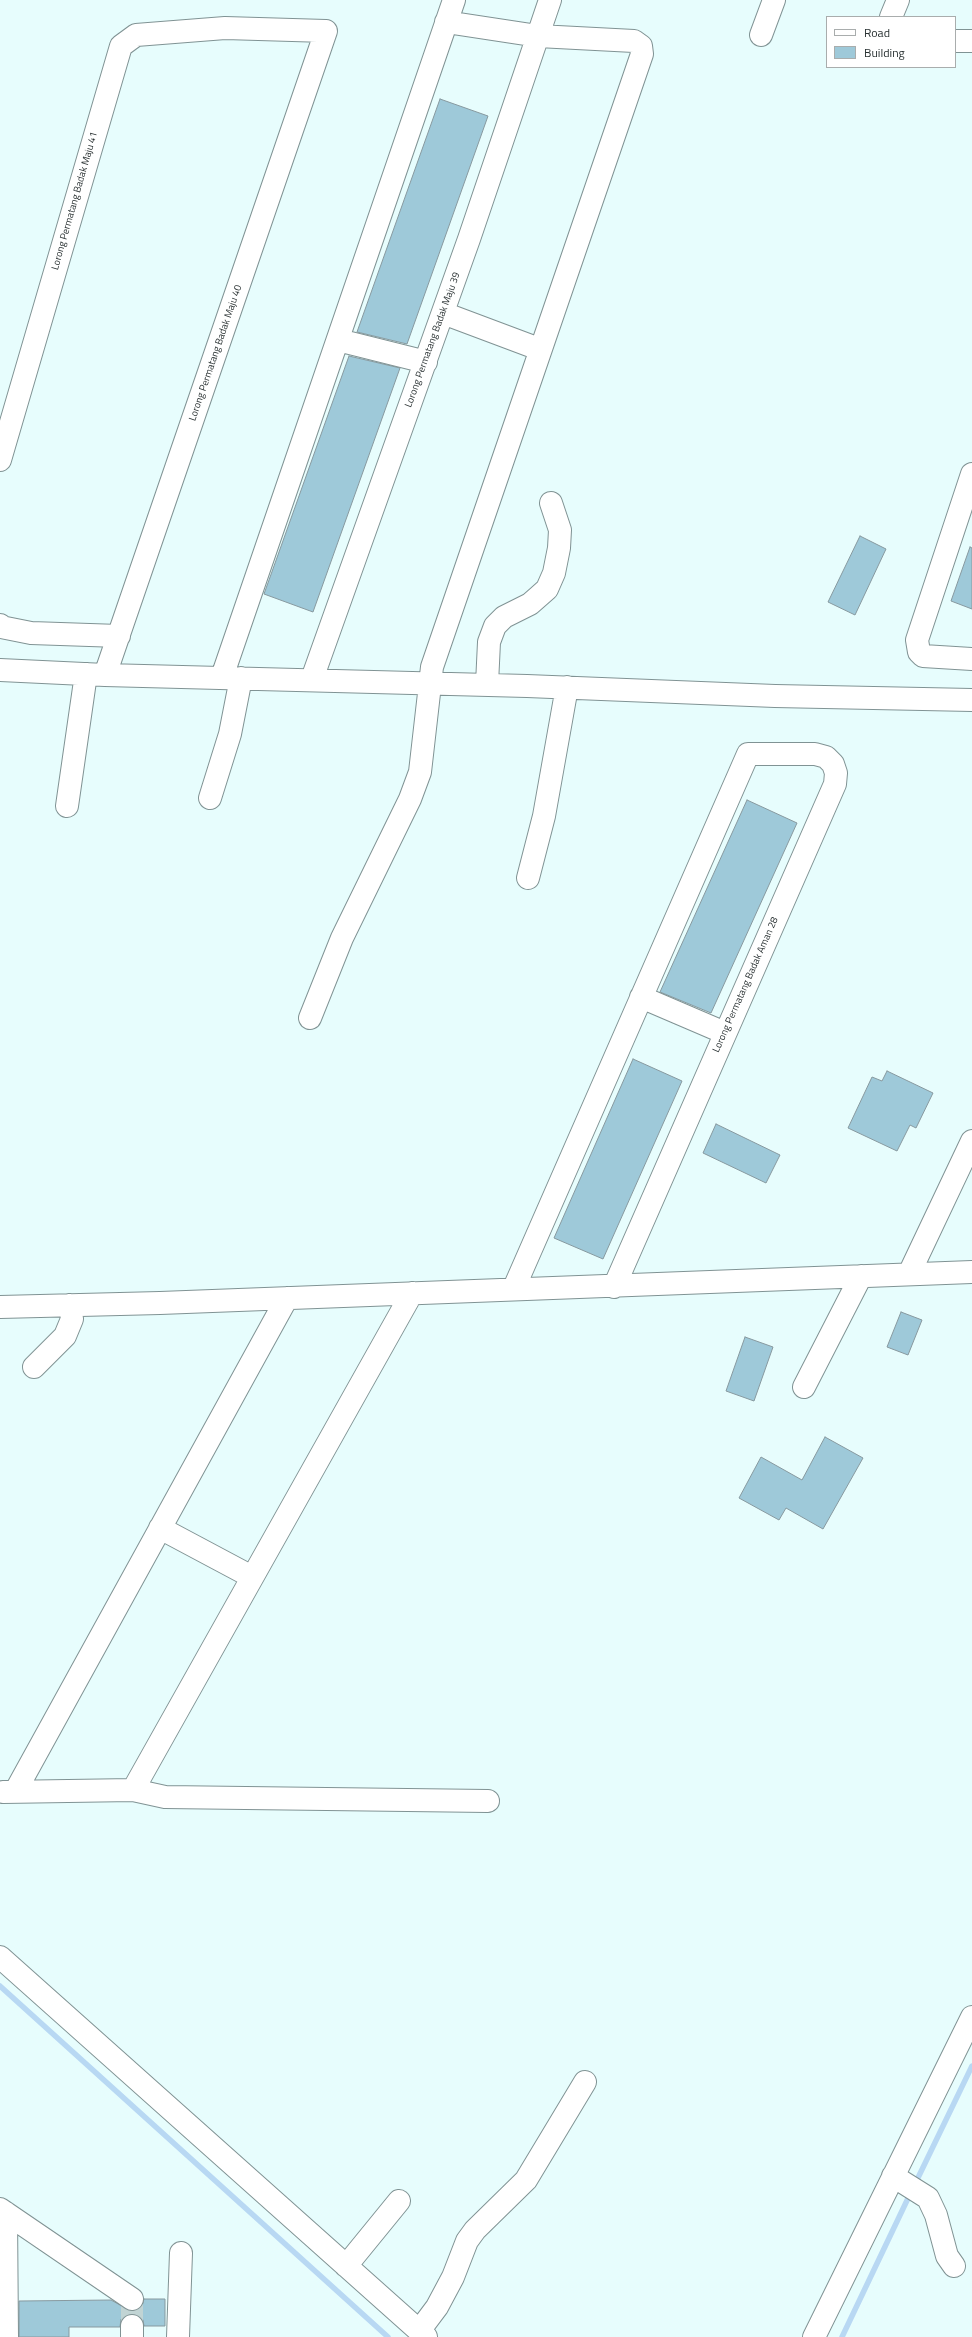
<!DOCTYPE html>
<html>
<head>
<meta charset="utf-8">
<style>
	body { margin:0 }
	#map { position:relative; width:972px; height:2337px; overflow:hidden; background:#e7fdfd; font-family:"Titillium Web",sans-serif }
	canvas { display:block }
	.legend { position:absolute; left:826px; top:16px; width:130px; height:52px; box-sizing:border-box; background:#fff; border:1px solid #a9adad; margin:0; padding:5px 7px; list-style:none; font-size:12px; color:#293132 }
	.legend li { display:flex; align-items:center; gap:8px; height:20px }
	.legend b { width:20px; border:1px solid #a9adad }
</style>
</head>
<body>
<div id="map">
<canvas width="972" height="2337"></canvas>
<ul class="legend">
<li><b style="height:5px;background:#fff"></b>Road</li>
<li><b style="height:11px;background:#9ec9d9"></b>Building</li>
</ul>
</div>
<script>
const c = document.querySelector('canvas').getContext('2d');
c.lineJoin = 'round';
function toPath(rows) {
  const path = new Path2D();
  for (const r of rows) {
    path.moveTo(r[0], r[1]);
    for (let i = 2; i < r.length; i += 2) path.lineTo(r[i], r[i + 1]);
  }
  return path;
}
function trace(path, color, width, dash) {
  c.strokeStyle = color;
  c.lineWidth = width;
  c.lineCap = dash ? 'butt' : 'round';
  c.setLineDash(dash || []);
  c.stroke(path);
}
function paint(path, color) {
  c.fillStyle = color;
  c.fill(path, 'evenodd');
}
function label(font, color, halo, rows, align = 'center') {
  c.font = font + ' "Titillium Web",sans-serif';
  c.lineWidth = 4;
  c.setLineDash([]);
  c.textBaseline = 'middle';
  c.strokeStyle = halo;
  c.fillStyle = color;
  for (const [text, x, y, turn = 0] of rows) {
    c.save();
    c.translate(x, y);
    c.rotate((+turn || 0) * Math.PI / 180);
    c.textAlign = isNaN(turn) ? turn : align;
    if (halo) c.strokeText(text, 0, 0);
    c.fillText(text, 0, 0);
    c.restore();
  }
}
trace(toPath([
	[0,1986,388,2337],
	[915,2184,972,2066],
	[842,2337,911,2192]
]), '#b8d8f3', 5.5);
const building = toPath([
	[440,99,488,116,407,344,357,332,440,99],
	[349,356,400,368,313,612,264,594,349,356],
	[860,536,886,549,855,615,828,602,860,536],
	[970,547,972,548,972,609,951,601,970,547],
	[747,800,797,823,711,1013,660,992,747,800],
	[633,1059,682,1081,603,1259,554,1238,633,1059],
	[887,1071,933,1093,916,1128,910,1125,897,1151,848,1128,872,1077,882,1081,887,1071],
	[716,1124,780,1155,766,1183,703,1153,716,1124],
	[901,1312,922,1320,908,1355,887,1347,901,1312],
	[745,1337,773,1347,754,1401,726,1391,745,1337],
	[825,1437,863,1458,823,1529,786,1508,779,1520,739,1498,761,1457,802,1480,825,1437],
	[144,2299,165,2299,165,2326,144,2326,143,2320,139,2315,132,2314,121,2319,120,2327,69,2327,69,2337,19,2337,19,2301,111,2300,131,2311,142,2306,144,2299]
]);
paint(building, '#9ec9d9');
trace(building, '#87999f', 1);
trace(toPath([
	[132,2326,132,2299]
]), '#c1d4d4', 22, [22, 11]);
const minor = toPath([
	[891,17,898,0],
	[761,35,774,0],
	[955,41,972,41],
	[443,313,539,349],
	[338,340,426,362],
	[0,460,121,46,136,35,225,28,326,31,105,675],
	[972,474,917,640,919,652,923,656,972,659],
	[0,625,1,627,31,633,119,636],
	[0,670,105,675,527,686,775,696,972,700],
	[222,677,454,0],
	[312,679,469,239,550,0],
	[487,684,489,642,495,626,504,617,530,604,538,597,547,589,554,573,559,548,560,530,551,503],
	[210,798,230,734,241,678],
	[67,806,86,674],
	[528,878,544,816,567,687],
	[641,997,725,1033],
	[310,1018,342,938,410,799,420,772,432,667,642,54,641,46,634,41,538,36,446,22],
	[909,1274,972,1141],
	[514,1288,748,754,815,754,826,757,833,764,836,773,835,784,614,1287],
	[0,1307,160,1303,972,1272],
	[34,1367,65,1336,72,1319,70,1305],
	[804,1387,861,1276],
	[160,1528,252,1577],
	[133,1790,412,1293],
	[3,1792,133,1790,165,1797,488,1801],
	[15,1792,287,1298],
	[0,1957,426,2337],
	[893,2176,928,2198,936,2215,947,2256,954,2266],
	[0,2209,132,2299],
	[6,2213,7,2337],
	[346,2266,399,2201],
	[132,2326,132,2337],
	[419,2331,437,2307,453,2277,467,2241,475,2230,526,2180,585,2082],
	[178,2337,181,2253],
	[814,2337,972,2017]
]);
trace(minor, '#809394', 24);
trace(minor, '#fff', 22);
label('10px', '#293132', '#fff', [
	["Lorong Permatang Badak Maju 41",75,201,-74],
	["Lorong Permatang Badak Maju 39",433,340,-70],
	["Lorong Permatang Badak Maju 40",216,353,-71],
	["Lorong Permatang Badak Aman 28",746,985,-66]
]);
</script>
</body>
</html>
